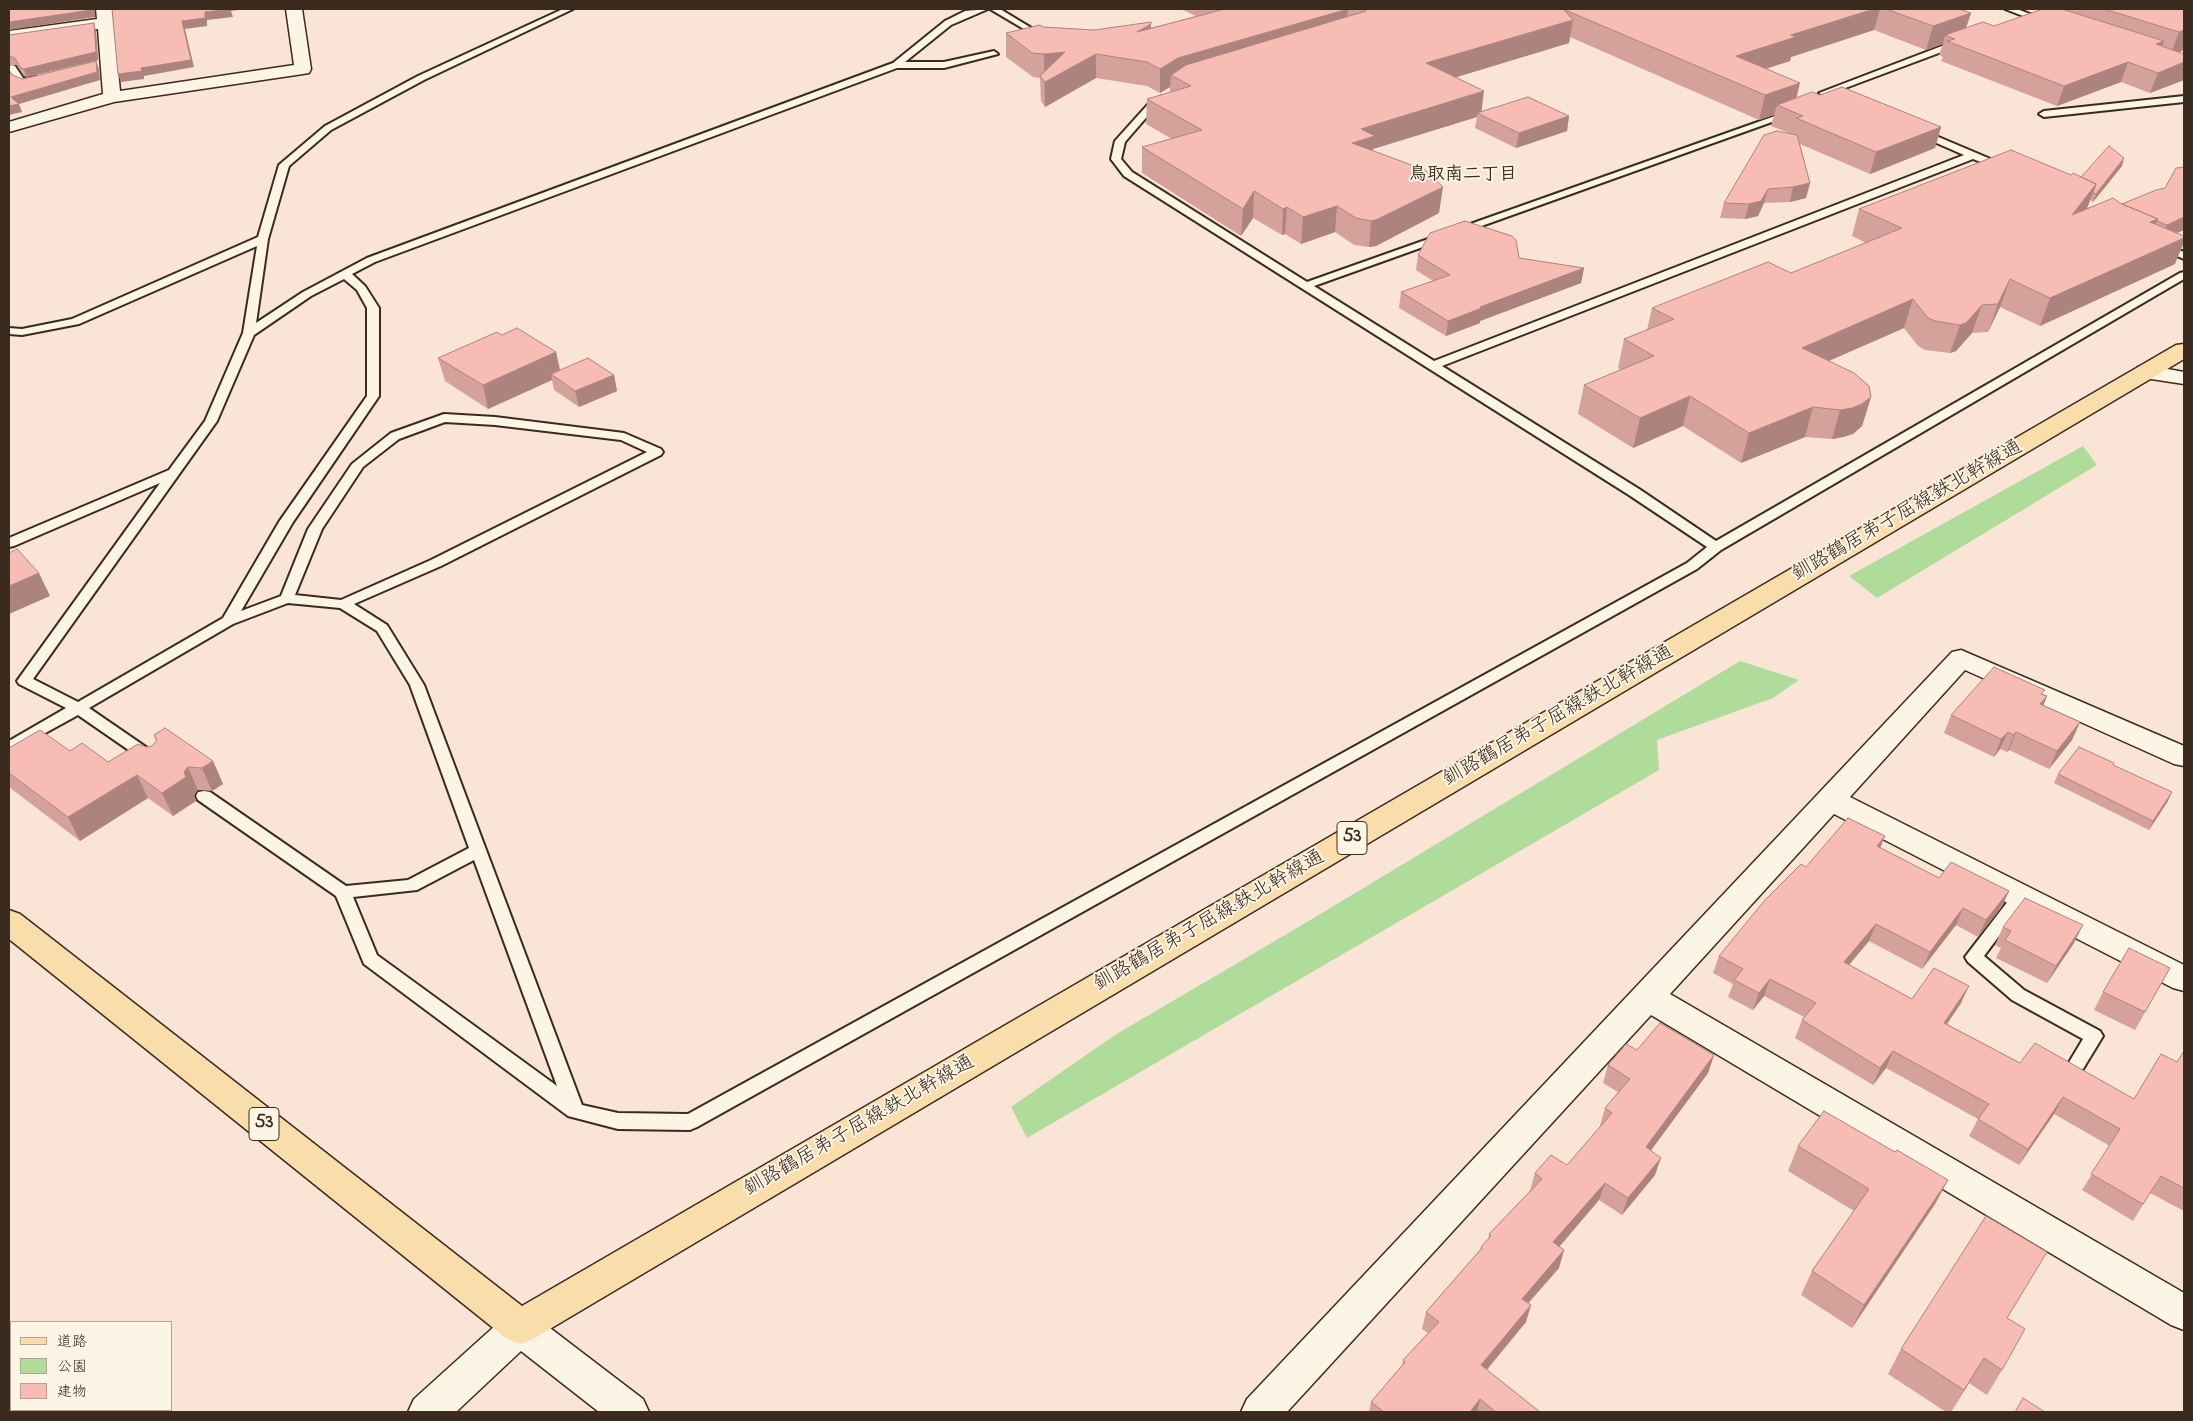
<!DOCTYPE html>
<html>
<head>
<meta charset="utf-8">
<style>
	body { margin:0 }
	#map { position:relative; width:2193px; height:1421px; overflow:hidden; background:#fae4d6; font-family:"Indie Flower","Klee One",sans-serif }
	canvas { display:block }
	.frame { position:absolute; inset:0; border:10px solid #3b2a1e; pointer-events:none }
	.legend { position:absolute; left:10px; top:1321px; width:162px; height:90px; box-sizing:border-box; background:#fcf5e5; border:1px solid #afa495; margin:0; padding:6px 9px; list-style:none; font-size:15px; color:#3b2a1e }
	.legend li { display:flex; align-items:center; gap:10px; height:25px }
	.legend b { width:25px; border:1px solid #afa495 }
</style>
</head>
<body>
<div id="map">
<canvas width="2193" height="1421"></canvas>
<div class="frame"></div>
<ul class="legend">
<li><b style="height:6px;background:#f9ddab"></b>道路</li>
<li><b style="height:14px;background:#b0dc9b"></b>公園</li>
<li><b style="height:14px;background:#f7bcb3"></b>建物</li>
</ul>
</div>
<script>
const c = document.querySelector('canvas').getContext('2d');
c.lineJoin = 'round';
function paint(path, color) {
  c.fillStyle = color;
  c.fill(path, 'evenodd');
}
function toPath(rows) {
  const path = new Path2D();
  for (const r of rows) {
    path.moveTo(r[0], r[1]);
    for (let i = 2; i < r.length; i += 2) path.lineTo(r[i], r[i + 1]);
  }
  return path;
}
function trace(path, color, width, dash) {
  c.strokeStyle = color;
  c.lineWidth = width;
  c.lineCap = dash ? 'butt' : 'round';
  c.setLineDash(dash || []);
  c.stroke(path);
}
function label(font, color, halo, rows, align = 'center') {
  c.font = font + ' "Indie Flower","Klee One",sans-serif';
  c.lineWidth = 4;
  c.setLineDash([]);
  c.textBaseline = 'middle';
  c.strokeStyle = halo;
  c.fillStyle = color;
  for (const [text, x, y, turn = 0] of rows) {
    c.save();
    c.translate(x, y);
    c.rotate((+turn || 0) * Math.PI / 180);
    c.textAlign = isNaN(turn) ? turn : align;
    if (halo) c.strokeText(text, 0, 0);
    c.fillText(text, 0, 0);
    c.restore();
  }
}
paint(toPath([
	[2083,446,2097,465,1877,598,1849,576],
	[1740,661,1799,680,1773,698,1657,740,1659,770,1027,1138,1011,1107,1115,1035,1302,925]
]), '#b0dc9b');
const service = toPath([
	[563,9,573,9,424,80,331,130,289,166,268,239,256,323,303,292,367,258,893,63,945,21,965,11,988,9,951,25,905,62,944,62,994,51,998,54,944,68,897,68,375,262,352,274,365,286,379,308,379,396,293,522,241,611,281,596,308,529,352,464,391,433,444,414,495,417,624,433,661,449,663,452,661,455,441,566,354,604,387,625,424,685,582,1105,618,1113,688,1114,1687,563,1707,547,1629,495,1124,176,1111,159,1115,141,1151,101,1162,96,1167,99,1157,105,1125,142,1121,159,1132,172,1307,282,1789,111,1792,110,1797,113,1314,286,1434,361,1964,155,1916,134,1916,130,1922,130,2007,166,2008,168,2003,171,1973,159,1442,366,1639,489,1716,541,2180,273,2184,272,2184,279,1721,550,1697,569,697,1127,690,1130,618,1129,568,1116,364,964,336,896,198,800,196,796,198,792,204,791,210,792,346,886,408,880,469,848,410,685,377,631,340,608,288,603,233,624,89,708,156,754,159,758,156,762,146,762,78,715,9,753,9,741,66,708,19,684,17,681,160,483,14,546,9,547,9,538,169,470,205,421,243,333,257,246,79,324,22,335,9,334,9,328,22,329,72,319,258,237,279,165,325,126,418,76,563,9],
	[344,279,357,290,367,308,367,396,279,522,223,618,78,702,33,679,217,421,254,335,311,296,344,279],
	[445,422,495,425,621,440,647,452,431,560,341,600,295,595,322,529,363,467,399,439,445,422],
	[474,860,557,1086,377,955,353,897,417,890,474,860],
	[990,9,1000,9,1043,35,1037,42,1031,42,1030,40,1034,35,990,9],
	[2005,9,2017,9,2048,21,2041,23,2005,9],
	[1960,39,1964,42,1963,44,1832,93,1847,100,1847,104,1841,104,1819,93,1960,39],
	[12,65,15,66,23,78,36,77,41,80,27,85,17,82,9,70,9,66,12,65],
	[2184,96,2184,102,2044,117,2039,114,2044,111,2184,96],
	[2162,243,2184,252,2184,259,2158,248,2157,246,2158,244,2162,243],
	[2021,890,2027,892,2029,896,1984,956,2024,990,2100,1031,2103,1036,2100,1041,2083,1069,2077,1071,2071,1069,2068,1064,2083,1039,2012,1000,1968,962,1965,957,2015,892,2021,890]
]);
const minor = toPath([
	[96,9,112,9,120,91,294,65,286,9,302,9,311,69,309,73,303,74,114,102,9,132,9,122,103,94,98,29,9,41,9,31,97,19,96,9],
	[2146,365,2184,372,2184,384,2138,377,2135,372,2138,367,2146,365],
	[1961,650,2184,746,2184,766,2174,764,1965,670,1850,797,2184,965,2184,991,2173,988,1834,814,1670,994,2184,1293,2184,1330,2171,1325,1651,1015,1287,1412,1241,1412,1247,1399,1952,652,1961,650]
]);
const secondary = toPath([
	[520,1310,533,1315,643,1399,649,1412,599,1412,521,1351,456,1412,408,1412,414,1399,507,1315,520,1310]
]);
const primary = toPath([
	[2184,344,2184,359,533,1339,520,1344,507,1339,9,939,9,910,20,914,522,1306,2176,345,2184,344]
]);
trace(service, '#3b2a1e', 4);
trace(minor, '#3b2a1e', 3);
trace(secondary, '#3b2a1e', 3);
trace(primary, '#3b2a1e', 3);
paint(service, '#fcf5e5');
paint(minor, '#fcf5e5');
paint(secondary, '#fcf5e5');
paint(primary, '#f9ddab');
paint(toPath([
	[1181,9,1959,9,1971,13,1966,28,1994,26,2041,10,2038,9,2184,9,2184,50,2179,52,2184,54,2184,80,2150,93,2121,82,2057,106,1941,61,1943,57,1939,55,1943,44,1926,50,1874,30,1791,57,1790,61,1766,69,1797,98,1820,95,1941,127,1935,148,1870,174,1800,144,1810,183,1806,198,1790,202,1764,203,1758,216,1745,219,1720,218,1724,203,1789,133,1771,126,1774,115,1759,120,1570,37,1569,43,1456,77,1481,112,1569,116,1567,131,1516,148,1475,128,1477,117,1373,149,1373,151,1439,213,1376,246,1369,247,1354,245,1335,232,1301,244,1285,234,1282,235,1253,218,1241,236,1142,173,1142,147,1172,139,1146,124,1147,99,1170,92,1170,87,1160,93,1147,86,1096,78,1045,107,1041,101,1040,78,1033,77,1006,57,1006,33,1043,27,1094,30,1151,28,1196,16],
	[96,31,98,60,27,77,24,76,17,65,9,65,9,35],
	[2122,166,2093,202,2090,200,2087,208,2120,203,2184,230,2177,233,2175,264,2040,326,2000,307,1988,332,1972,333,1956,351,1950,353,1925,350,1918,346,1904,328,1829,361,1871,397,1862,426,1853,434,1843,437,1832,439,1805,437,1741,463,1683,426,1633,448,1578,414,1584,385,1621,370,1618,368,1624,339,1647,330,1652,308,1791,273,1866,243,1852,236,1859,209,2071,175,2081,177],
	[1418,255,1519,258,1584,268,1581,283,1480,321,1480,323,1446,336,1399,308,1401,292,1433,281,1416,270],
	[502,335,556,352,560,370,614,375,617,391,579,407,554,390,552,380,488,409,445,381,438,358],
	[2043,694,2047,696,2043,706,2080,722,2072,740,2049,769,2009,750,2007,752,2000,749,1994,757,1944,733,1951,715],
	[154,735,213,761,223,784,212,791,198,790,194,795,196,801,173,816,148,798,80,841,9,787,9,748,70,751,108,762,146,747,152,746,156,741],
	[2114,765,2168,801,2149,830,2054,783,2058,774],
	[1885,836,1880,848,1939,878,2009,891,2001,908,1978,937,1956,925,1922,969,1869,941,1849,965,1912,999,1961,1003,1947,1024,2020,1063,2134,1099,2177,1062,2184,1051,2184,1211,2150,1193,2133,1221,2082,1190,2110,1146,2054,1114,2019,1165,1969,1136,1978,1119,1886,1068,1873,1085,1795,1038,1802,1020,1804,1017,1764,996,1753,1010,1728,997,1733,984,1713,973,1719,956,1806,867],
	[2003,927,2074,943,2047,983,1996,958,2001,948,1995,945],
	[2170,968,2135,1030,2094,1010,2103,992],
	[1637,1050,1714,1055,1708,1073,1651,1150,1655,1175,1622,1215,1599,1200,1559,1247,1559,1268,1528,1303,1526,1322,1487,1370,1540,1412,1369,1412,1371,1402,1402,1366,1403,1360,1428,1333,1422,1329,1426,1312,1480,1250,1481,1247,1488,1239,1489,1234,1530,1191,1535,1173,1567,1165,1601,1126,1600,1126,1605,1108,1618,1092,1603,1083,1608,1065],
	[1798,1146,1895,1152,1948,1180,1935,1204,1852,1328,1801,1295,1812,1271,1854,1211,1788,1171],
	[2007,1318,2002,1370,1987,1395,1969,1383,1951,1412,1946,1412,1888,1374,1901,1349]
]), '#d4a29a');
paint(toPath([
	[92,9,95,9,95,17,9,30,9,22],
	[230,9,245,9,231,11,233,17,207,20,207,26,185,29,194,67,144,76,144,79,121,82,118,74,141,68,182,21,205,12],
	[1348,9,1346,33,1171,75,1170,87,1160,93,1160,69,1178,58],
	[1874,9,1880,9,1874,30,1791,57,1790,61,1730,80,1736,56,1791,35],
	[1971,13,1963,36,1955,39,1945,35,1943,44,1926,50,1933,26],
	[1573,20,1569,43,1424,87,1426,63],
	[94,23,96,31,98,60,27,77,24,69],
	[1151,24,1151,48,1137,32],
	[2184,30,2184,50,2170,56,2179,32],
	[2164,41,2156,61,2156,44],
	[1065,52,1096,54,1096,78,1045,107,1044,54],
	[96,61,99,69,100,80,19,104,22,112,9,115,9,106,11,97],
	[2128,62,2121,82,2057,106,2064,86],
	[2184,62,2184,80,2150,93,2158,73],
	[1800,83,1794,108,1777,105,1774,115,1759,120,1765,95],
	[1484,91,1481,115,1477,113,1477,117,1373,149,1372,161,1352,143,1361,129],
	[1569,116,1567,131,1516,148,1519,133],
	[1941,127,1935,148,1870,174,1876,152],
	[2124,158,2122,166,2093,202,2096,194],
	[1810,183,1806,198,1790,202,1793,187],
	[2096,184,2086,211,2072,215],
	[1443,187,1439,213,1376,246,1369,247,1371,221],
	[1768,189,1764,203,1758,216,1745,219,1749,204],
	[1254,191,1253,218,1241,236,1243,209],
	[1337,206,1335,232,1301,244,1303,217],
	[1287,207,1285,234,1282,235,1283,209],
	[2184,217,2184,230,2160,240,2167,225],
	[2158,219,2147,246,2150,222],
	[2184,238,2184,242,2175,264,2040,326,2050,298],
	[1584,268,1581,283,1480,321,1480,323,1446,336,1448,321,1480,307],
	[2010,279,2000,307,1988,332,1998,304],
	[1913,299,1904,328,1794,376,1802,348],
	[1982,305,1972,333,1956,351,1950,353,1960,325],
	[556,352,561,376,551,374,552,380,488,409,483,385],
	[614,375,617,391,579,407,575,391],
	[1690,396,1683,426,1633,448,1640,418],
	[1871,397,1862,426,1853,434,1843,437,1832,439,1840,410],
	[1813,407,1805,437,1741,463,1749,433],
	[39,573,50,596,9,614,9,586],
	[2047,696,2040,714,2040,704],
	[2080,722,2072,740,2049,769,2057,751],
	[2008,732,2000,749,1994,757,2001,739],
	[2016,732,2009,750,2007,752,2014,735],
	[213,761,223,784,212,791,202,768],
	[188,767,198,790,194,795,196,801,173,816,162,793,184,772],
	[137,775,148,798,80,841,68,817],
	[2172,792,2168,801,2149,830,2153,821],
	[1885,836,1878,853,1877,846],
	[2009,891,2001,908,1978,937,1986,920],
	[1963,908,1956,925,1922,969,1930,952],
	[1876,924,1869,941,1837,979,1844,962],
	[2083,925,2074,943,2047,983,2056,966],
	[1770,979,1764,996,1753,1010,1759,993],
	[1969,986,1961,1003,1936,1040,1944,1023],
	[1893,1051,1886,1068,1873,1085,1880,1068],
	[1714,1055,1708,1073,1641,1164,1646,1147],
	[2063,1097,2054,1114,2019,1165,2028,1149],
	[1661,1158,1655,1175,1622,1215,1628,1198],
	[1948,1180,1935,1204,1852,1328,1864,1305],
	[1605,1183,1599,1200,1548,1260,1553,1242],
	[1564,1250,1559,1268,1517,1316,1522,1299],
	[1531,1305,1526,1322,1476,1382,1481,1365],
	[1984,1358,1969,1383,1951,1412,1964,1390],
	[1480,1399,1477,1412,1470,1412]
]), '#ad847d');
const building = toPath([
	[9,9,92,9,92,10,9,22,9,9],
	[112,9,230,9,205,12,205,18,182,21,191,60,141,68,142,71,118,74,112,9],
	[1225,9,1348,9,1178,58,1160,69,1147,62,1096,54,1045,82,1040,76,1065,52,1044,54,1032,53,1006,33,1040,25,1043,27,1094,30,1151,22,1151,24,1137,32,1225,9],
	[1366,9,1874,9,1791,35,1796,37,1736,56,1800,83,1765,95,1563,9,1573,20,1426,63,1484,91,1361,129,1375,136,1352,143,1425,170,1443,187,1378,219,1371,221,1356,218,1337,206,1303,217,1287,207,1283,209,1254,191,1243,209,1142,147,1202,130,1147,99,1191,86,1171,75,1186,65,1366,11,1366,9],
	[1886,9,1959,9,1971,13,1933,26,1886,9],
	[2043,9,2062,9,2164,41,2156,44,2184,54,2184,62,2158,73,2128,62,2064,86,1947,41,1955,39,1945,35,1983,22,1994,26,2043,9],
	[2104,9,2184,9,2184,30,2179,32,2104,9],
	[94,23,96,52,24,69,21,68,14,57,9,57,9,35,94,23],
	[96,61,97,72,11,97,19,104,9,106,9,70,12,75,23,79,96,61],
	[1842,87,1941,127,1876,152,1796,118,1803,116,1777,105,1812,92,1820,95,1842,87],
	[1528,97,1569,116,1519,133,1477,113,1528,97],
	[1777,131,1797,135,1810,183,1793,187,1768,189,1761,201,1749,204,1724,203,1764,135,1777,131],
	[2109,146,2124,158,2096,194,2093,193,2096,184,2081,177,2109,146],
	[2011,150,2071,175,2073,173,2096,184,2072,215,2113,198,2120,203,2158,219,2150,222,2184,236,2184,238,2050,298,2010,279,1998,304,1982,305,1966,323,1960,325,1935,321,1928,318,1913,299,1802,348,1854,373,1869,386,1871,397,1862,404,1852,408,1840,410,1813,407,1749,433,1690,396,1640,418,1584,385,1654,356,1624,339,1674,319,1652,308,1768,262,1791,273,1902,228,1859,209,2011,150],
	[2184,167,2184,217,2167,225,2157,221,2158,219,2122,204,2156,190,2165,188,2176,168,2184,167],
	[1465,221,1512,236,1516,240,1519,258,1584,268,1480,307,1482,308,1448,321,1401,292,1450,275,1418,255,1430,233,1465,221],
	[517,328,556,352,483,385,438,358,497,332,502,335,517,328],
	[588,358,614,375,575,391,551,374,588,358],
	[17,549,39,573,9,586,9,553,17,549],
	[1994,667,2045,690,2041,694,2047,696,2040,704,2080,722,2057,751,2016,732,2014,735,2008,732,2001,739,1951,715,1994,667],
	[165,728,213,761,202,768,188,767,184,772,186,777,162,793,137,775,68,817,9,773,9,748,40,730,70,751,82,743,108,762,138,744,146,747,152,746,157,740,154,735,165,728],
	[2079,747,2114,763,2113,765,2172,792,2153,821,2058,774,2079,747],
	[1848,818,1885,836,1877,846,1939,878,1951,862,2009,891,1986,920,1963,908,1930,952,1876,924,1844,962,1912,999,1934,968,1969,986,1944,1023,2020,1063,2035,1043,2134,1099,2161,1054,2177,1062,2184,1051,2184,1188,2161,1176,2143,1204,2091,1174,2120,1129,2063,1097,2028,1149,1978,1119,1989,1104,1893,1051,1880,1068,1802,1020,1816,1003,1770,979,1759,993,1734,980,1743,969,1719,956,1765,900,1801,864,1806,867,1848,818],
	[2025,898,2083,925,2056,966,2005,940,2011,931,2003,927,2025,898],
	[2129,948,2170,968,2145,1012,2103,992,2129,948],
	[1660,1023,1714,1055,1646,1147,1661,1158,1628,1198,1605,1183,1553,1242,1564,1250,1522,1299,1531,1305,1481,1365,1540,1412,1496,1412,1480,1399,1470,1412,1384,1412,1371,1402,1405,1362,1403,1360,1439,1322,1426,1312,1482,1248,1481,1247,1491,1236,1489,1234,1542,1179,1535,1173,1551,1155,1567,1165,1612,1113,1605,1108,1630,1079,1608,1065,1626,1044,1637,1050,1660,1023],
	[1824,1111,1895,1152,1897,1150,1948,1180,1864,1305,1812,1271,1869,1189,1798,1146,1824,1111],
	[1986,1216,2047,1252,2007,1318,2025,1329,2002,1370,1984,1358,1964,1390,1901,1349,1986,1216],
	[2023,1398,2045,1412,2015,1412,2023,1398]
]);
paint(building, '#f7bcb3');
trace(building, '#ad847d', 1);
label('bold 18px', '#3b2a1e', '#fcf5e5', [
	["鳥取南二丁目",1463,176]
]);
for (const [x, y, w] of [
	[1352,838,30],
	[264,1124,30]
]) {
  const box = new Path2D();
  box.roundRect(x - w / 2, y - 16.5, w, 33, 4);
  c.fillStyle = '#fcf5e5';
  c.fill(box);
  trace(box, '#3b2a1e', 1);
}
label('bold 19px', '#3b2a1e', null, [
	["53",1352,838],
	["53",264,1124]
]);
label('20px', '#3b2a1e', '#fcf5e5', [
	["釧路鶴居弟子屈線:鉄北幹線通",1908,512,-30],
	["釧路鶴居弟子屈線:鉄北幹線通",1559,717,-30],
	["釧路鶴居弟子屈線:鉄北幹線通",1210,922,-30],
	["釧路鶴居弟子屈線:鉄北幹線通",860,1127,-30]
]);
</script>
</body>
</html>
